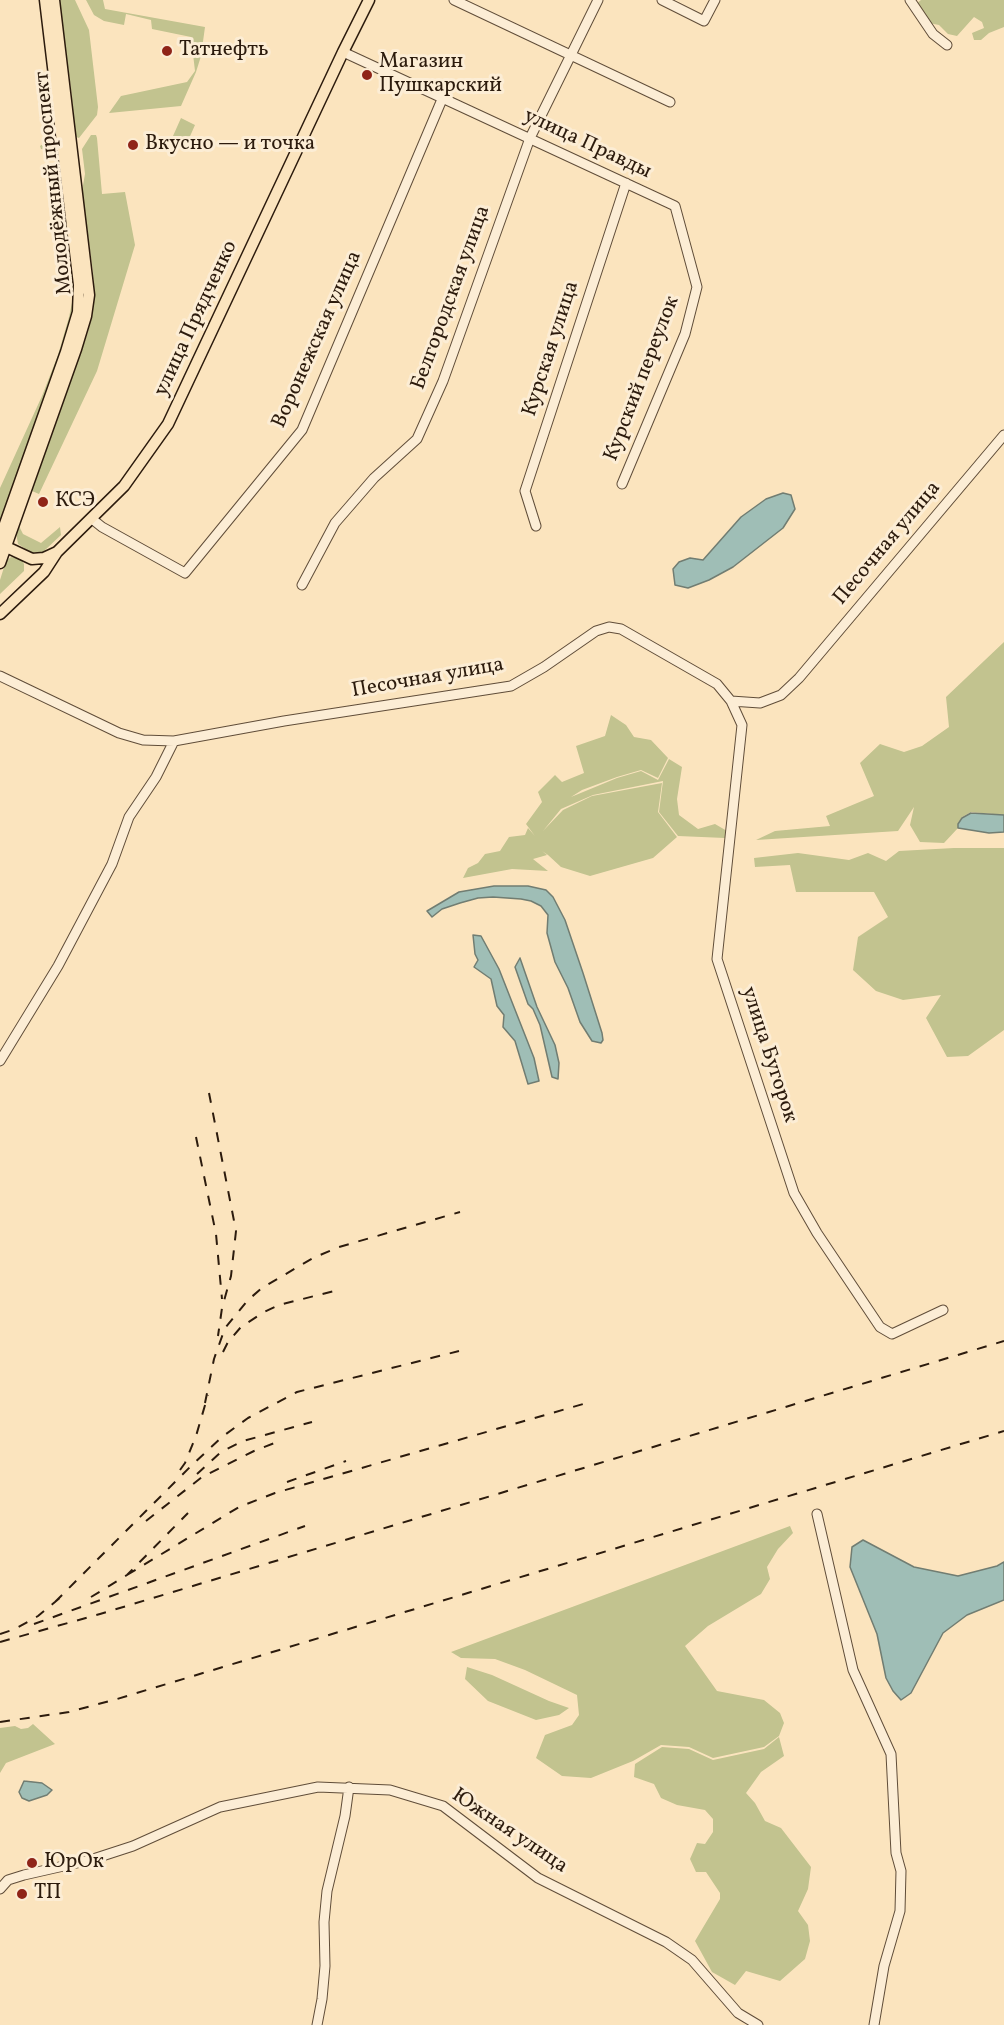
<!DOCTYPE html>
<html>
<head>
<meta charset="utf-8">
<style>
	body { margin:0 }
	canvas { display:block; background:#fbe4be }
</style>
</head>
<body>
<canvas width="1004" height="2025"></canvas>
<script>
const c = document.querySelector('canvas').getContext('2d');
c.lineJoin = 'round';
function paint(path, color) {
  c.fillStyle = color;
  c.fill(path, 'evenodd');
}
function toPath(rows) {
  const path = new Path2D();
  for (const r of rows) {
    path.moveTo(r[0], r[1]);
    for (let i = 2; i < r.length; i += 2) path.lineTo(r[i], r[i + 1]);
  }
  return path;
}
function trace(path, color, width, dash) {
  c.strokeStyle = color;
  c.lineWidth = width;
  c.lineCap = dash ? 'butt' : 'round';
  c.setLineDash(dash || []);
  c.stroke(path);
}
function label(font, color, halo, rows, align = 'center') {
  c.font = font + ' Vollkorn,serif';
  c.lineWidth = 6;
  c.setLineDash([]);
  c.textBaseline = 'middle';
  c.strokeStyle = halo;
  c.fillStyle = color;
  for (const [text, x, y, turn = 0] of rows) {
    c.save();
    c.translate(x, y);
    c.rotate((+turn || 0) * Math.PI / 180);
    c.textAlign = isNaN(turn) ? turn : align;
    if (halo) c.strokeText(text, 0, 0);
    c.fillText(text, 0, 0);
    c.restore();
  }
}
paint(toPath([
	[59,0,75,0,89,30,98,107,97,115,79,138,76,137,75,132,71,89],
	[86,0,103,0,105,9,205,27,201,56,196,72,181,106,109,113,121,96,187,82,195,71,191,37,152,29,151,20,126,14,124,25,104,21,94,15],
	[921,0,1004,0,1004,27,989,33,981,40,974,40,972,33,984,28,982,22,974,17,957,36,948,34,939,25,929,23,917,3],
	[181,118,195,125,187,143,173,136],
	[91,135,96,135,97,138,102,194,125,192,135,245,97,371,39,494,32,491,87,335,92,316,94,292,93,272,82,191,85,174,82,149],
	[43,144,53,144,57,147,75,278,75,302,61,354,0,521,0,488,42,396,58,355,69,317,73,298,71,267,55,151,41,149,40,146],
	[19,526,23,534,41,543,60,527,61,535,43,552,32,553,18,544,16,533],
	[11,557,21,559,24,564,24,571,0,594,0,580,6,561],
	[1004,642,1004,815,971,812,962,817,958,824,958,828,944,843,920,842,910,825,914,807,898,831,756,840,775,831,830,826,826,816,874,796,860,763,880,744,904,752,922,746,949,727,946,697],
	[611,715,626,725,634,737,651,740,668,758,658,778,641,770,617,777,582,790,571,797,617,778,641,771,658,780,669,759,682,767,677,799,679,815,698,829,715,824,727,831,725,838,678,836,659,812,663,781,593,795,561,809,543,831,563,810,592,796,662,783,658,812,677,837,653,858,590,876,561,867,548,855,542,851,547,855,533,859,548,871,512,869,463,878,468,868,478,863,485,854,500,851,509,837,525,835,528,828,535,836,526,824,542,802,538,792,555,775,562,782,584,773,576,746,605,736],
	[954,848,1004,848,1004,1030,968,1056,947,1057,926,1018,941,995,903,1000,876,991,853,970,858,937,888,917,874,892,796,892,790,865,755,867,754,858,798,853,849,860,868,853,886,861,899,851],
	[790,1526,793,1533,778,1549,767,1567,770,1579,761,1594,708,1626,685,1646,717,1691,764,1700,780,1713,784,1723,779,1736,764,1747,713,1758,689,1747,661,1745,633,1761,591,1778,562,1776,536,1758,545,1735,572,1725,579,1715,577,1695,525,1670,495,1659,461,1658,451,1652],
	[467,1667,492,1675,549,1701,569,1708,559,1715,536,1720,488,1701,465,1679],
	[33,1724,55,1744,6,1763,0,1773,0,1728,15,1726,21,1729,28,1728],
	[779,1737,784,1756,761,1772,746,1793,755,1803,765,1821,781,1828,811,1867,808,1889,798,1911,808,1925,810,1941,805,1959,780,1981,746,1971,735,1985,712,1972,695,1941,720,1899,720,1893,706,1872,696,1872,690,1859,697,1843,705,1844,713,1832,713,1819,705,1810,677,1805,661,1798,654,1784,634,1777,635,1764,662,1747,689,1749,713,1760,764,1749]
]), '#c2c38f');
const water = toPath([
	[783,493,791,495,795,509,783,528,733,567,709,580,688,588,675,585,673,569,679,562,690,558,703,560,741,517,766,499,783,493],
	[971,813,1004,815,1004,832,989,833,958,828,958,824,962,818,971,813],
	[494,886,528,886,546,890,553,897,565,920,583,973,602,1033,603,1040,601,1043,592,1041,580,1022,568,988,555,962,547,933,548,915,541,906,531,901,521,899,493,897,478,898,460,903,442,909,432,917,427,911,459,892,494,886],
	[473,935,481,936,499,969,534,1058,539,1081,528,1084,515,1041,503,1027,504,1015,497,1006,491,979,474,967,478,960,475,954,473,935],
	[520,958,537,1007,555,1045,559,1063,558,1079,552,1077,540,1025,533,1009,528,1004,515,967,520,958],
	[863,1540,914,1567,958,1576,997,1566,1004,1562,1004,1600,967,1615,943,1633,911,1693,901,1700,893,1691,886,1678,877,1634,850,1567,852,1547,863,1540],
	[24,1781,42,1783,52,1790,47,1795,29,1801,22,1798,19,1792,24,1781]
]);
paint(water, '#9fbeb6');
trace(water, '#717d72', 1.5);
const minor = toPath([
	[454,0,670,102],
	[662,0,704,21,715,0],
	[910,0,933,34,947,45],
	[343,52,675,206,697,287,685,334,622,484],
	[92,519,102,527,185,573,302,430,443,97],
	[536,526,525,491,626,183],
	[302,585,335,523,374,478,417,439,443,381,530,138,598,0],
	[0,676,119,733,143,740,174,741],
	[731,701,760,703,781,695,799,678,1004,435],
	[0,1061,58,966,112,864,129,817,156,777,174,741,284,721,511,686,544,667,596,631,609,627,621,629,717,684,731,701,742,725,717,959,794,1193,817,1233,880,1327,892,1334,943,1310],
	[817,1514,853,1670,891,1754,896,1853,901,1871,900,1911,884,1966,874,2025],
	[0,1889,8,1880,24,1875,90,1860,133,1846,220,1807,318,1787,390,1790,443,1806,538,1878,666,1942,692,1960,738,2013,758,2025],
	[317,2025,322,1999,325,1966,324,1922,327,1891,345,1816,349,1787]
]);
const major = toPath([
	[0,538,66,352,78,312,79,285,45,0],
	[0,544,32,559,44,558,57,552],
	[0,563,76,349,86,316,89,295,54,0],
	[0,614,44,572,57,552,124,486,168,424,343,52,369,0]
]);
trace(minor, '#604d39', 11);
trace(major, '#2c1b0d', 13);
trace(minor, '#fcedd5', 9);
trace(major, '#fbe4be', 10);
trace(toPath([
	[209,1093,236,1231,231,1276,222,1308,218,1336],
	[196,1137,216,1234,222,1299],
	[223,1352,228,1342,241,1327,264,1312,279,1305,338,1290],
	[205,1403,214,1359,225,1328,248,1300,262,1288,313,1258,339,1247,460,1212],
	[180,1470,185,1463,196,1436,208,1395],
	[197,1474,221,1452,243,1441,312,1422],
	[287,1482,346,1461],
	[146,1521,202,1477,254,1451,277,1442],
	[127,1575,239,1507,275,1493,590,1402],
	[91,1597,127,1575,188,1513],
	[55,1602,192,1465,222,1437,248,1418,297,1392,459,1351],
	[34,1624,305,1526],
	[0,1634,15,1629,38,1616,61,1597],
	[0,1642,100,1614,1004,1341],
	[0,1722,69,1712,117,1699,1004,1431]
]), '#2c1b0d', 2, [10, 10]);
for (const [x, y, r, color] of [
	[167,51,6,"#8f2418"],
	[367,75,6,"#8f2418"],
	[133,145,6,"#8f2418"],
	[43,502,6,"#8f2418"],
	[32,1863,6,"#8f2418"],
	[22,1894,6,"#8f2418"]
]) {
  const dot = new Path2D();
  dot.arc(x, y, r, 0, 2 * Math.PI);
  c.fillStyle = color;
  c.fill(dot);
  trace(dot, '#fcedd5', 2);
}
label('21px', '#2c1b0d', '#fcedd5', [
	["Татнефть",179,51],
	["Магазин",379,63],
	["Пушкарский",379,87],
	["Вкусно — и точка",145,145],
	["КСЭ",55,502],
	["ЮрОк",44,1863],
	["ТП",34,1894]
], 'left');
label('21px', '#2c1b0d', '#fcedd5', [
	["улица Правды",587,145,25],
	["Молодёжный проспект",55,183,-96],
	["Белгородская улица",452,298,-70],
	["улица Прядченко",197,319,-65],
	["Воронежская улица",318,340,-66],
	["Курская улица",552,349,-72],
	["Курский переулок",643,379,-69],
	["Песочная улица",888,544,-50],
	["Песочная улица",428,679,-10],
	["улица Бугорок",768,1055,72],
	["Южная улица",509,1832,34]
]);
</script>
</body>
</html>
